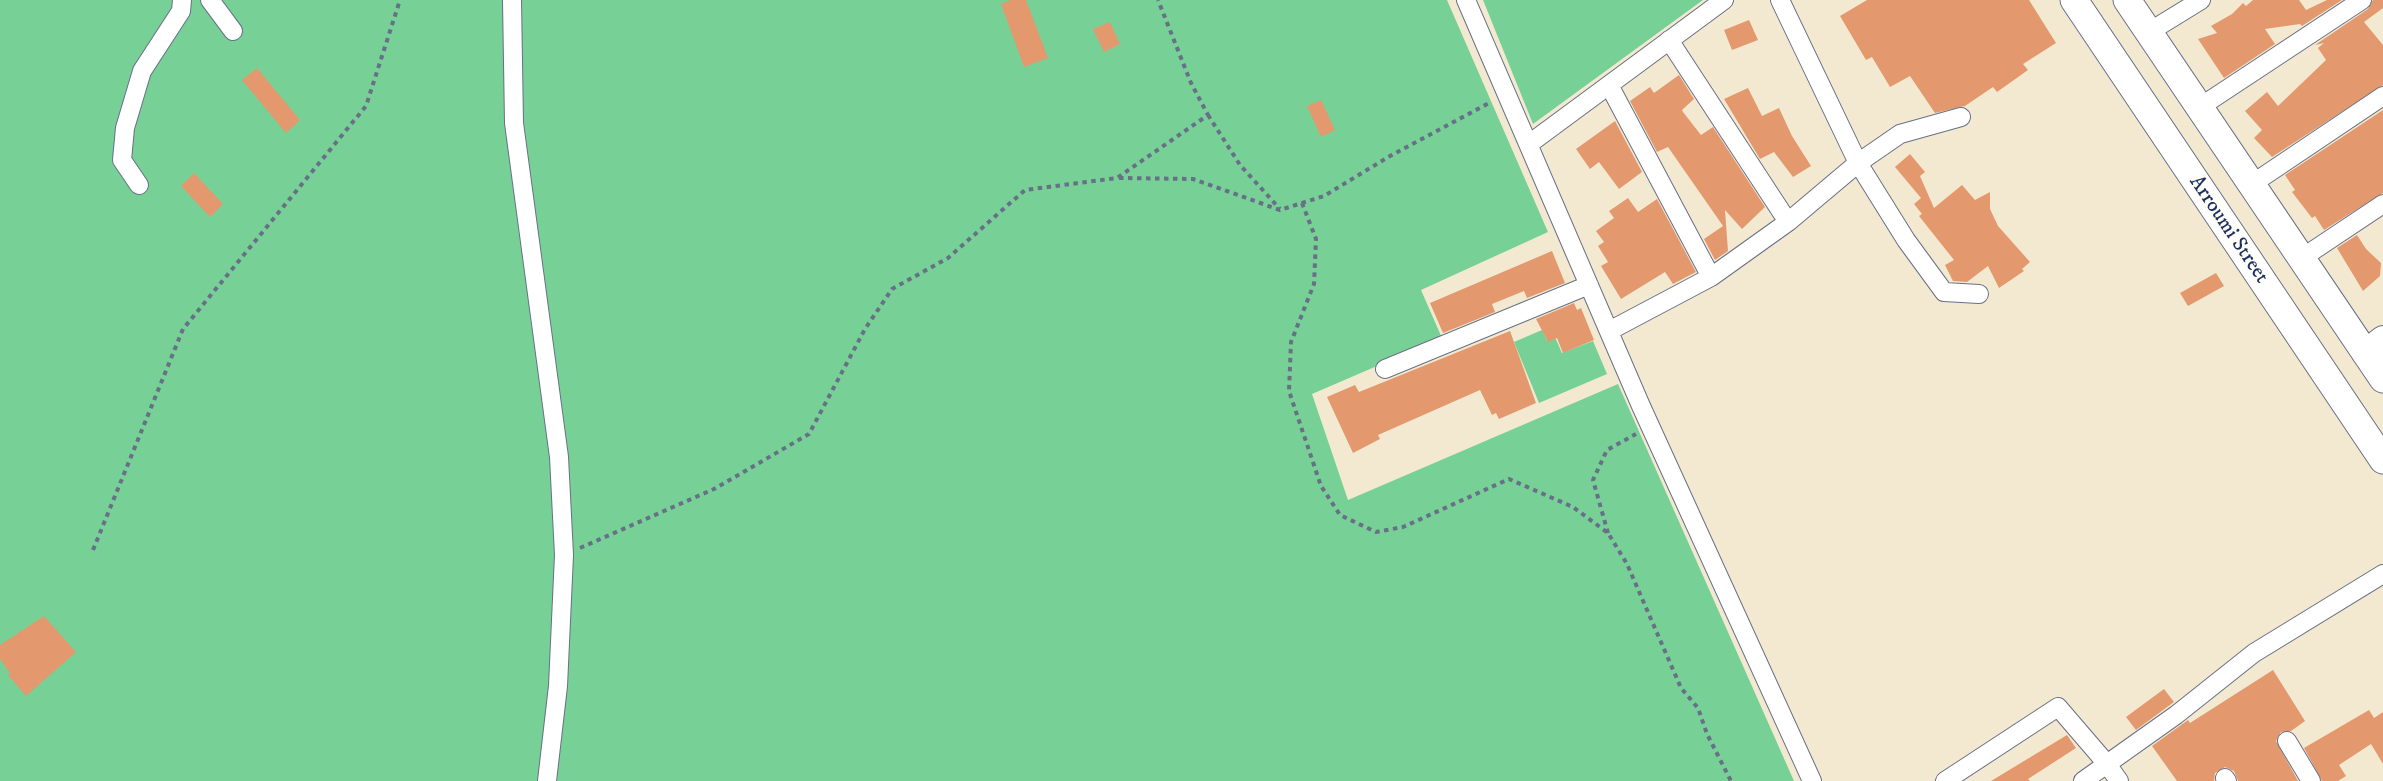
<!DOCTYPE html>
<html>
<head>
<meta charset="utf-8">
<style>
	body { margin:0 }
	canvas { display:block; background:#f3e9d1 }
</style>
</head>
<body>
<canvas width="2383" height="781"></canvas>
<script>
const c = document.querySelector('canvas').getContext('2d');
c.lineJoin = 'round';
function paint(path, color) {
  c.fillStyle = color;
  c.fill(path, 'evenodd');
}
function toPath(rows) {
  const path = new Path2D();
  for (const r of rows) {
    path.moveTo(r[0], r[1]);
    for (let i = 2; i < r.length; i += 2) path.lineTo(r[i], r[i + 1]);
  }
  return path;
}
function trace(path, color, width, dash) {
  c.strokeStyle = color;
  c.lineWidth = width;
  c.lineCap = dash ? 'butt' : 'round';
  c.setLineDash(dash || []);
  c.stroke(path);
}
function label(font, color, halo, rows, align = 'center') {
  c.font = font + ' "IM FELL DW Pica",serif';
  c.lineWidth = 5;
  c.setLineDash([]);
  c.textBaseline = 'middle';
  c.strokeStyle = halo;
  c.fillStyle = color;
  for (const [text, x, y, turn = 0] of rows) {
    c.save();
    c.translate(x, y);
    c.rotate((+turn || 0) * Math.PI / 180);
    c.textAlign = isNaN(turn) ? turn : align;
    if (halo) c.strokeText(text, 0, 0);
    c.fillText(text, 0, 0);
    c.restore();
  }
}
paint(toPath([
	[0,0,1447,0,1548,232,1421,290,1442,338,1312,394,1348,500,1618,384,1794,781,0,781],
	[1483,0,1703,0,1533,124],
	[1542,330,1547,340,1555,337,1562,353,1593,341,1607,374,1539,403,1514,342]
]), '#77d197');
paint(toPath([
	[1011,0,1026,0,1048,58,1024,67,1001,4],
	[1867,0,2029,0,2056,43,2023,64,2028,70,1997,92,1993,87,1965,106,1935,113,1910,76,1890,87,1872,57,1866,60,1840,16],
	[2253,0,2299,0,2306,10,2327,0,2342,0,2302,26,2300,24,2265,29,2275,44,2224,78,2198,39,2217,33,2211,26,2232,14,2243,3,2246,6],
	[2373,0,2383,0,2383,8,2364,22,2383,45,2383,85,2272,157,2254,138,2262,130,2245,111,2267,92,2278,106,2326,60,2318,48,2324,43,2315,45,2368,9],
	[1749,20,1758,40,1732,50,1724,30],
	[1110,22,1120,44,1104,52,1093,29],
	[257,68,300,120,286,133,242,80],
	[1679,75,1694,99,1682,110,1683,112,1701,135,1713,127,1765,207,1742,229,1725,210,1728,251,1715,260,1704,239,1723,226,1668,147,1657,152,1630,101,1650,87,1654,93],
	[1748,88,1762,116,1779,108,1792,136,1811,166,1793,177,1774,152,1760,159,1724,99],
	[1321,100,1335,130,1321,137,1307,106],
	[2383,110,2383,193,2324,230,2315,216,2312,218,2292,192,2295,190,2285,175],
	[1615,121,1642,172,1619,189,1599,162,1590,169,1576,149],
	[1910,154,1925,172,1920,176,1934,208,1962,185,1975,200,1990,192,1990,209,1998,226,2030,262,2022,269,2024,271,1999,288,1988,266,1967,282,1953,281,1945,265,1954,260,1919,216,1922,214,1914,204,1921,198,1895,167],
	[194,173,223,204,210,217,181,186],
	[1628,198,1638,212,1657,199,1696,272,1673,284,1665,272,1621,299,1601,266,1608,262,1598,246,1604,242,1596,231,1614,218,1609,211],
	[2357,235,2366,249,2381,263,2380,276,2363,291,2337,248],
	[1552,251,1565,283,1527,298,1524,291,1492,304,1495,312,1443,333,1430,303],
	[2216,273,2224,286,2188,306,2180,293],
	[1574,303,1577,310,1581,308,1594,340,1563,353,1557,338,1548,342,1536,319],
	[1510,331,1536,403,1499,419,1496,413,1492,415,1480,390,1378,435,1380,439,1353,453,1327,397,1355,385,1359,392],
	[44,616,76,652,26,696,8,675,10,673,0,659,0,645],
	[2273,670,2305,721,2291,731,2281,732,2276,741,2298,781,2238,781,2234,771,2225,767,2215,773,2214,781,2177,781,2152,746,2188,720,2190,723],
	[2164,689,2174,702,2136,730,2126,717],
	[2369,710,2374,718,2383,712,2383,764,2371,744,2339,765,2346,776,2338,781,2322,781,2304,748],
	[2067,735,2076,748,2028,779,2030,781,1991,781]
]), '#e4986e');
const minor = toPath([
	[210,0,233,31],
	[512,0,514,123,559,457,564,555,558,686,547,781],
	[1466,0,1641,406,1812,781],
	[1780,0,1858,163,1906,240,1944,292,1979,294],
	[2149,32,2201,0],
	[1669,40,1788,222],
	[1609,85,1711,277],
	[2200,107,2362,0],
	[1529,144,1724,0],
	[2252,184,2383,96],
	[139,185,122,160,125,128,142,71,181,11,182,0],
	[2302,258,2383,204],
	[1609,331,1711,277,1788,222,1858,163,1900,134,1961,117],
	[1385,369,1589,285],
	[2287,741,2311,781],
	[2225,778,2227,781],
	[1945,781,2058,707,2107,764,2119,781],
	[2083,781,2176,715,2254,653,2383,574]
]);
const secondary = toPath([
	[2365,353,2383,339]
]);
const primary = toPath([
	[2074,0,2383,460],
	[2127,0,2383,379]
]);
trace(minor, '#677086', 20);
trace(secondary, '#677086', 28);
trace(primary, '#677086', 29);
trace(toPath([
	[1208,115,1240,165,1280,209],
	[1119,178,1193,179,1280,210,1324,196,1390,156,1491,102],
	[1302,203,1316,239,1314,284,1291,342,1289,391,1321,486,1340,515,1376,532,1403,527,1509,479,1573,507,1608,533,1627,564,1681,688,1698,708,1707,734,1731,781],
	[1608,533,1593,480,1607,450,1636,434],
	[580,548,714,489,809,434,865,329,892,289,948,258,1025,190,1117,178,1208,115,1191,83,1158,0],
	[93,550,183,329,366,106,400,0]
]), '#677086', 4, [4.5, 4.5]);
trace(minor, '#fff', 18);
trace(secondary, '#fff', 26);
trace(primary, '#fff', 27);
label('21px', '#1b2f5e', '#fdfcf7', [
	["Arroumi Street",2228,230,56]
]);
</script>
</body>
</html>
